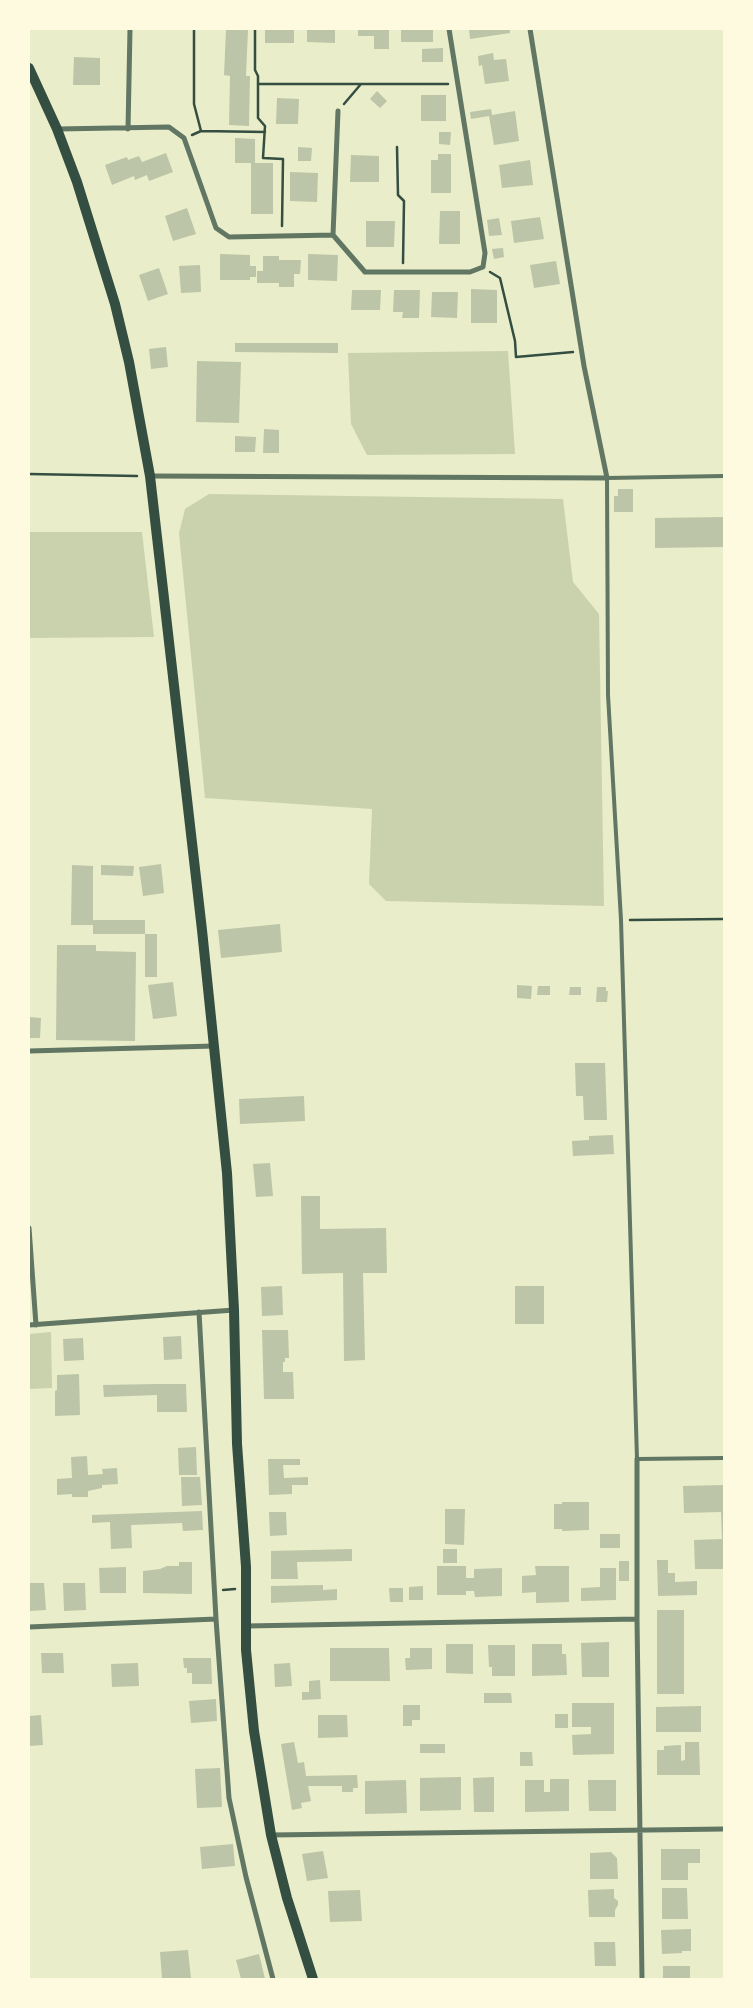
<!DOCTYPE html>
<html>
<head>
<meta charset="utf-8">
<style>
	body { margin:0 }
	#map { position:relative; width:753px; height:2008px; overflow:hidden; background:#e9edc9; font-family:"Sofia Sans Condensed",sans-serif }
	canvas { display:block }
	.frame { position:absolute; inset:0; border:30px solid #fefae0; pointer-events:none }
</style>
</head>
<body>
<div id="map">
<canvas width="753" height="2008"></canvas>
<div class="frame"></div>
</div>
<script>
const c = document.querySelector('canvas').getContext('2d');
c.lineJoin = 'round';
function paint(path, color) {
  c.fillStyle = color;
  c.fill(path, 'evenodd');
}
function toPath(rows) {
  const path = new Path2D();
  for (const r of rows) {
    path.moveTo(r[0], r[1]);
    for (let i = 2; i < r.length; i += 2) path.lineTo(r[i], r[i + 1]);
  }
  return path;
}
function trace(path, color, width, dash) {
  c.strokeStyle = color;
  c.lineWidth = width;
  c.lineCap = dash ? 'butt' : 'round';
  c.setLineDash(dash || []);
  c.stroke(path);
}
paint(toPath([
	[508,351,515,454,367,455,351,424,348,353],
	[209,494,563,499,573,582,599,614,604,906,386,901,369,884,372,809,205,798,179,533,185,509],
	[29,532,142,532,154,637,29,638],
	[51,1332,52,1388,29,1389,29,1334]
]), '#cad2ad');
paint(toPath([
	[265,29,294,29,294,43,265,43],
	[307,29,335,29,335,43,307,42],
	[358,29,389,29,389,49,374,49,374,36,358,36],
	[401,29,433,29,433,42,401,42],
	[469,29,510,29,510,33,470,39],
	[226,30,248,30,246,76,250,76,249,126,229,125,230,76,224,75],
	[443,48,443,62,422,62,422,49],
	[493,53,494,60,506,59,509,81,485,84,482,65,479,66,478,56],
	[74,57,100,58,100,85,73,85],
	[377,91,387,101,380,108,370,99],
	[421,95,446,95,446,121,421,121],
	[277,98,299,99,298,124,276,124],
	[491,109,492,115,515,111,519,141,494,145,489,116,471,119,470,112],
	[439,132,451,132,450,145,439,144],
	[235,138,255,139,255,163,273,163,273,214,251,214,251,163,235,163],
	[298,147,312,148,311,161,298,161],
	[166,153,173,172,149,181,147,175,135,180,134,176,112,185,105,165,127,157,128,160,139,156,142,162],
	[438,154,451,154,451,193,431,193,431,160,438,160],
	[351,155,379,156,379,182,350,182],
	[530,160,533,185,502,188,499,165],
	[290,172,318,173,317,202,290,201],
	[187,208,196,234,173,241,165,216],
	[440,211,460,211,460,244,439,244],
	[540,217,544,239,514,243,511,221],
	[499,218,502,235,489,236,487,220],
	[366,221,395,221,394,247,366,247],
	[503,248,504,257,494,259,492,249],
	[220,254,250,255,250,266,256,266,256,277,250,277,250,280,220,280],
	[308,254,338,255,337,281,308,280],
	[263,256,279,256,279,260,301,260,300,274,294,274,294,287,279,287,279,283,257,283,257,271,263,271],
	[556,261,560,284,534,288,530,265],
	[200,265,201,292,181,293,179,266],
	[159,268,168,294,148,301,139,275],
	[471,289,497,290,497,323,471,323],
	[352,290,381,290,380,310,351,310],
	[394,290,420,290,419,318,402,318,403,312,393,312],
	[432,292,458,292,457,318,431,317],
	[235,343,338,343,338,353,235,352],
	[166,347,168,367,151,369,149,349],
	[197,361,241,362,239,423,196,422],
	[264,429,279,430,279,453,263,453],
	[235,436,256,437,255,452,235,452],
	[618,489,633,489,633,512,614,512,614,496,618,496],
	[724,517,724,547,655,548,655,518],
	[161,864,164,893,143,896,139,867],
	[72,865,93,866,93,920,145,920,145,934,157,934,157,977,145,977,145,934,93,934,93,925,71,925],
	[101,865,134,866,133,876,101,875],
	[280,924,282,952,221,958,218,930],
	[57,945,96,945,96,951,136,952,135,1041,56,1040],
	[173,982,177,1016,153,1019,148,985],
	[517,985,532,986,531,999,517,998],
	[538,986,550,986,550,995,537,995],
	[570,987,581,987,581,995,569,995],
	[597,987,606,987,606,991,608,991,607,1002,596,1002],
	[29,1017,41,1018,40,1038,29,1038],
	[575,1063,605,1063,607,1120,584,1120,583,1096,576,1096],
	[304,1096,305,1121,240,1124,239,1099],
	[613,1135,614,1154,573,1156,572,1141,589,1140,589,1136],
	[270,1163,273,1196,256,1197,253,1164],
	[301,1196,320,1196,320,1229,386,1228,387,1273,363,1273,365,1360,344,1361,343,1273,302,1274],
	[282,1286,283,1315,262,1316,261,1287],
	[515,1286,544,1286,544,1324,515,1324],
	[262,1330,288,1330,289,1358,285,1358,285,1362,283,1362,283,1372,293,1372,294,1399,264,1399],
	[181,1336,182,1359,164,1360,163,1337],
	[83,1338,84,1360,64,1361,63,1339],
	[79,1374,80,1415,55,1416,55,1391,57,1390,57,1375],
	[157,1384,186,1384,187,1412,157,1412,157,1395,104,1397,103,1385],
	[196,1447,197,1475,179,1475,178,1448],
	[87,1456,88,1475,103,1474,102,1469,117,1468,118,1484,102,1485,102,1488,88,1491,88,1497,72,1497,72,1494,57,1495,57,1479,72,1478,71,1457],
	[268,1459,300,1459,300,1465,283,1465,284,1478,308,1477,308,1485,292,1485,292,1494,269,1495],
	[181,1477,200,1477,202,1505,182,1506],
	[724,1485,724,1569,695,1569,694,1540,722,1539,721,1512,684,1513,683,1486],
	[562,1502,589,1502,589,1530,562,1531,562,1529,554,1529,554,1504,562,1504],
	[445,1509,465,1509,464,1545,445,1544],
	[202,1511,203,1530,183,1531,182,1523,131,1525,132,1548,111,1549,110,1522,92,1523,92,1515],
	[269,1512,286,1512,287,1535,270,1536],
	[600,1534,620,1534,620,1548,600,1548],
	[352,1549,352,1561,297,1562,298,1579,271,1579,271,1551],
	[443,1549,457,1549,457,1563,443,1563],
	[657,1560,668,1560,668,1573,675,1573,675,1582,697,1581,697,1595,658,1596],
	[619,1561,629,1561,629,1581,619,1581],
	[179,1562,192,1562,192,1594,143,1593,143,1571,160,1569,167,1566,179,1566],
	[437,1566,466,1566,466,1578,474,1578,474,1569,502,1568,502,1596,475,1597,474,1591,466,1591,466,1595,437,1595],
	[535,1566,569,1566,569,1602,536,1603,536,1592,522,1593,522,1576,536,1575],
	[126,1567,126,1593,100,1593,99,1568],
	[600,1568,616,1568,616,1600,581,1601,581,1588,600,1587],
	[29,1583,44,1583,46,1610,29,1611],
	[63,1583,85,1583,86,1610,64,1611],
	[323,1585,323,1590,337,1589,337,1600,271,1603,271,1586],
	[423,1586,423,1600,409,1600,409,1587],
	[389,1588,403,1588,403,1602,390,1602],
	[657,1610,684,1610,684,1694,657,1694],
	[609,1642,609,1677,582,1677,581,1643],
	[446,1644,473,1644,473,1674,446,1673],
	[532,1644,562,1644,562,1654,566,1654,567,1675,532,1676],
	[488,1645,515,1645,515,1676,492,1676,492,1667,489,1667],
	[330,1648,389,1648,390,1681,330,1681],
	[410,1648,432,1648,432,1669,406,1670,405,1658,410,1658],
	[41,1653,63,1653,64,1673,42,1673],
	[183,1658,211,1658,212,1684,192,1684,192,1673,187,1673,187,1668,184,1668],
	[138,1663,139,1686,112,1687,111,1664],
	[290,1663,292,1686,275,1687,274,1664],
	[320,1680,321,1699,302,1700,302,1692,309,1692,309,1681],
	[484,1693,511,1693,512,1703,484,1703],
	[216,1699,217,1721,191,1723,189,1701],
	[572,1703,614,1703,614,1754,573,1755,572,1735,591,1734,591,1727,572,1727],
	[403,1705,420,1705,420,1720,412,1720,412,1726,403,1726],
	[701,1706,701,1732,656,1732,656,1707],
	[555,1714,568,1714,568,1728,555,1728],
	[41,1715,43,1745,29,1746,29,1716],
	[318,1715,347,1715,348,1737,318,1738],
	[294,1742,298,1763,304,1762,306,1776,357,1775,358,1788,353,1788,353,1792,342,1792,342,1786,308,1786,311,1801,301,1803,302,1808,292,1810,281,1744],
	[685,1742,699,1742,700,1775,657,1775,657,1750,664,1750,664,1746,681,1745,681,1761,685,1760],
	[420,1744,445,1744,445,1753,420,1753],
	[520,1752,532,1752,533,1766,520,1766],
	[220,1768,222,1807,197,1808,195,1769],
	[461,1777,461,1810,420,1811,420,1778],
	[494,1777,494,1812,474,1812,473,1778],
	[550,1779,569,1779,569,1811,525,1812,525,1780,544,1780,544,1792,550,1792],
	[406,1780,407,1813,365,1814,365,1781],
	[588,1780,616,1780,616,1811,589,1811],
	[233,1844,235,1866,202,1869,200,1847],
	[661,1849,700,1849,700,1863,688,1863,688,1880,661,1880],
	[323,1851,328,1878,307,1881,302,1854],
	[611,1852,617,1858,618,1879,590,1879,590,1853],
	[662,1888,687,1888,688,1919,662,1919],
	[614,1889,614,1898,618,1901,618,1905,615,1910,615,1917,589,1917,588,1890],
	[360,1890,362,1921,330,1922,328,1891],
	[691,1929,691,1951,682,1951,682,1953,662,1954,661,1930],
	[594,1942,615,1942,616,1966,595,1966],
	[188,1950,191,1979,162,1979,160,1952],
	[259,1954,265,1979,241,1979,236,1960],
	[663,1966,690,1966,690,1979,663,1979]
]), '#bcc5a7');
trace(toPath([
	[255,29,255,70,258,76,258,84,448,84],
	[258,84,258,118,265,126,263,158,283,159,282,226],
	[344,104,361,84],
	[201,131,265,132],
	[192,135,201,131,194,104,194,29],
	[397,147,398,195,404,201,403,263],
	[490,272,500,278,515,341,516,357,573,352],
	[29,474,137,476],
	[630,920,724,919],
	[223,1590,235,1589]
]), '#344e41', 2.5);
trace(toPath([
	[724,476,607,478,608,695,621,920,637,1459,724,1458]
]), '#617663', 4);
trace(toPath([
	[58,129,169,127,184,138,216,228,229,237,333,235,365,272,470,272,483,267,485,253,449,29],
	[128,129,130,29],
	[333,235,338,111],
	[150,476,607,478,584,366,530,29],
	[29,1051,214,1046],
	[29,1228,36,1325],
	[199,1312,216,1619,229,1798,246,1877,273,1979],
	[29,1325,234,1310],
	[637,1459,637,1619,642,1979],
	[246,1626,637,1619],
	[29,1627,216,1619],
	[271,1835,724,1829]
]), '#617663', 5);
trace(toPath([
	[29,68,57,129,77,182,115,304,129,362,150,476,202,930,227,1173,234,1310,237,1444,246,1567,246,1650,254,1731,271,1835,287,1898,313,1979]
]), '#344e41', 10);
</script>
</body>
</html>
